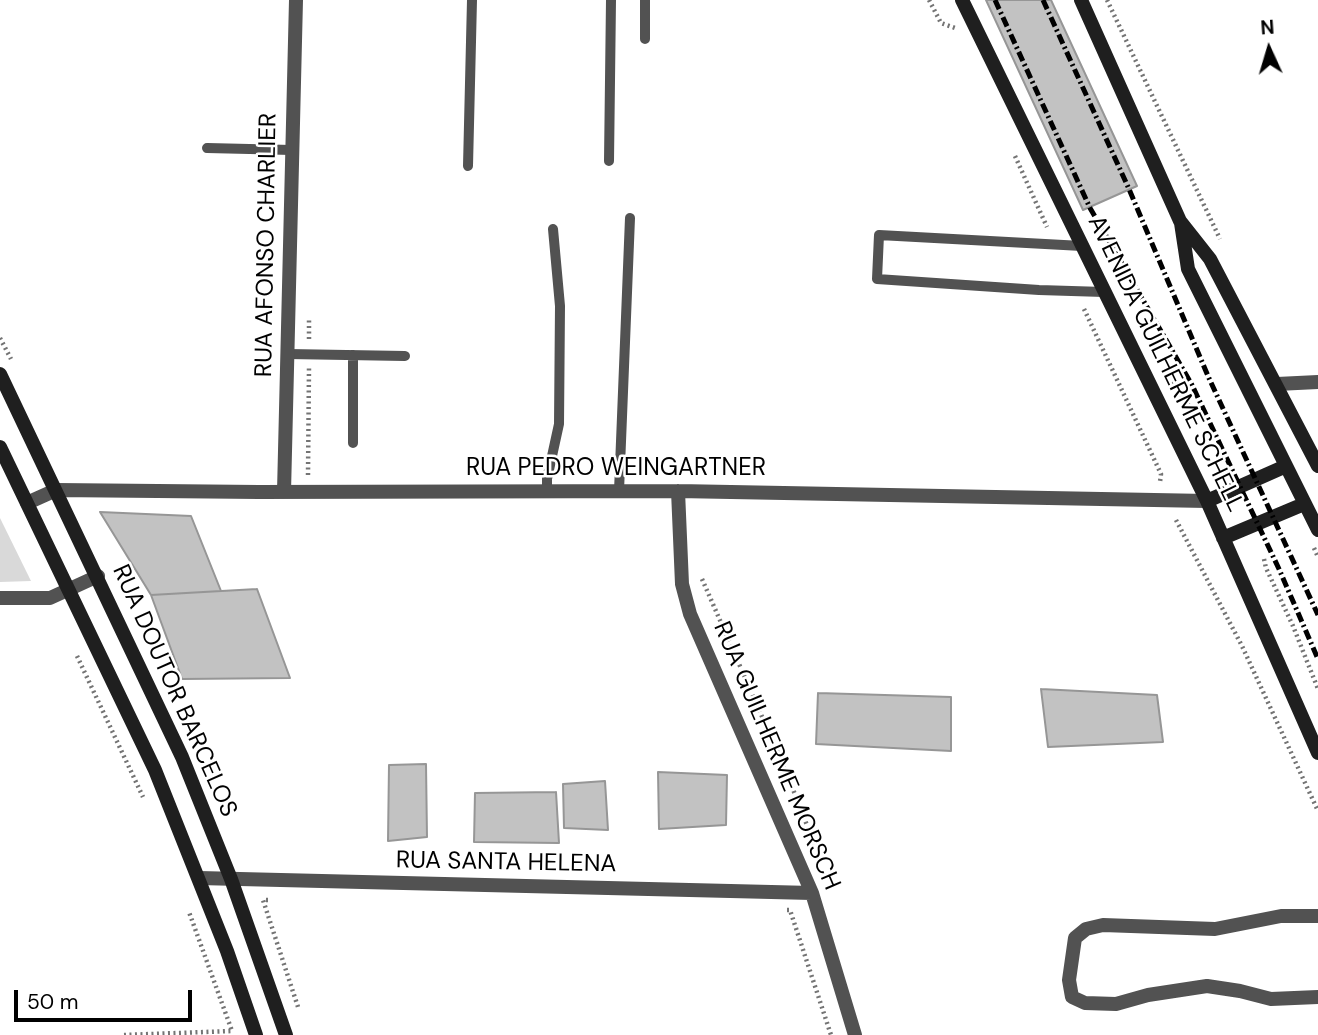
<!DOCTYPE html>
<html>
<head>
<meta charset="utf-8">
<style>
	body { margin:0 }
	#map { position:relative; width:1318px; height:1035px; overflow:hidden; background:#fff; font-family:"DM Sans",sans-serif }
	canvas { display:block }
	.north { position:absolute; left:1234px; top:14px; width:70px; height:70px; -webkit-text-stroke:5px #fff; paint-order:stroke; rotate:356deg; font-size:19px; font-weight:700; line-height:28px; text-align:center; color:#000 }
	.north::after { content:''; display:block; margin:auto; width:24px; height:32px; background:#000; clip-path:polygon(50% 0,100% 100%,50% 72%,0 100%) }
	.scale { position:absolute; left:14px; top:990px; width:178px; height:32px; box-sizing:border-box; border:4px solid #000; border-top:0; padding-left:9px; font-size:21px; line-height:24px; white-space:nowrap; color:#000; -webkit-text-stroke:5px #fff; paint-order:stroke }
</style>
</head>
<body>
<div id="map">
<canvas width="1318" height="1035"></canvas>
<div class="north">N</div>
<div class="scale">50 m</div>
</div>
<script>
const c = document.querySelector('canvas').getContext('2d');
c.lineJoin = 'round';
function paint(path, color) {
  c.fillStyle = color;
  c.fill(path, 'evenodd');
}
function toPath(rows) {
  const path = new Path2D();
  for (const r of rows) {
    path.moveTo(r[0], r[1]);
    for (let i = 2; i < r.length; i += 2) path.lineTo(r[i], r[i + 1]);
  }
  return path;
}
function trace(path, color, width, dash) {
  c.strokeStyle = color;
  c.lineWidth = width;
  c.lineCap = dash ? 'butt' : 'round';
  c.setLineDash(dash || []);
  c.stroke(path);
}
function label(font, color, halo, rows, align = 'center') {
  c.font = font + ' "DM Sans",sans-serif';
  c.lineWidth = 5;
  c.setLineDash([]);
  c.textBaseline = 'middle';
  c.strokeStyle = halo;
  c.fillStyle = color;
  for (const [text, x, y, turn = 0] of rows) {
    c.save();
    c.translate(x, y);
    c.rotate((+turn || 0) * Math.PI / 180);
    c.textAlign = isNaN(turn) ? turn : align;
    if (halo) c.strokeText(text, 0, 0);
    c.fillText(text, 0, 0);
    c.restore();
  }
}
paint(toPath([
	[0,518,31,581,0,582]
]), '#d9d9d9');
const building = toPath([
	[986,0,1051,0,1137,186,1083,210,986,0],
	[100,512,191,516,221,591,151,595,100,512],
	[257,589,290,678,182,679,151,595,257,589],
	[1041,689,1157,695,1163,742,1048,747,1041,689],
	[818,693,951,697,951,751,816,744,818,693],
	[426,764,427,837,388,841,389,765,426,764],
	[658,772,727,775,726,825,659,829,658,772],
	[605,781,608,830,564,828,563,784,605,781],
	[556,792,559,843,474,842,475,793,556,792]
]);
paint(building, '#c2c2c2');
trace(building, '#969696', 2);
trace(toPath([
	[929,0,941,23,955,28],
	[1107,0,1220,239],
	[1015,156,1047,227],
	[1084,309,1161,474,1160,482],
	[0,338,11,359],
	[309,339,309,319],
	[1172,382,1185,403,1192,407,1188,410],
	[308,475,309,368],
	[1176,520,1242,646,1318,811],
	[1314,548,1318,557],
	[1264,559,1266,568,1293,626,1318,689],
	[702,579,787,774,817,851],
	[77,656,143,797],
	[268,900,263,900,298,1007],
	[787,910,790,910,831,1035],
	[124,1035,232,1031,189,912]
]), '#747474', 4.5, [2, 3.5]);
trace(toPath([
	[645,39,645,0],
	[207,148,292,150],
	[609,161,611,0],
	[468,166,472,0],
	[1082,246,879,235,877,279,1039,290,1104,292],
	[288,354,405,356],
	[353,355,353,443],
	[547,491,547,479,559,424,560,306,553,229],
	[619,491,630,218]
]), '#525252', 10);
trace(toPath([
	[1277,384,1318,382],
	[678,491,682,584,690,614,812,893,855,1035],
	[284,492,296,0],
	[27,503,56,490,259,492,678,491,1207,501],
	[0,598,50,598,98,576],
	[199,878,812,893],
	[1318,916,1281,916,1215,929,1103,925,1086,929,1075,938,1069,980,1072,997,1085,1003,1116,1004,1148,995,1207,986,1240,991,1271,999,1318,997]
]), '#525252', 14);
trace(toPath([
	[962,0,1207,501,1318,753],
	[1081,0,1180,221,1210,259,1318,466],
	[1181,223,1188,269,1318,530],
	[0,374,182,757,231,879,286,1035],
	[0,447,155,770,227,951,256,1035],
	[1207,501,1286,466],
	[1223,538,1304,504]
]), '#1f1f1f', 14);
trace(toPath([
	[995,0,1090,208,1192,385,1279,569,1318,659],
	[1043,0,1129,189,1208,376,1318,615]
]), '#000', 5, [10, 3.5, 2, 3.5]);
label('24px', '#000', '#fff', [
	["RUA AFONSO CHARLIER",267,245,-89],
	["AVENIDA GUILHERME SCHELL",1165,364,64],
	["RUA PEDRO WEINGARTNER",616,469],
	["RUA DOUTOR BARCELOS",174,691,66],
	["RUA GUILHERME MORSCH",776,756,67],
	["RUA SANTA HELENA",506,863,1]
]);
</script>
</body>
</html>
